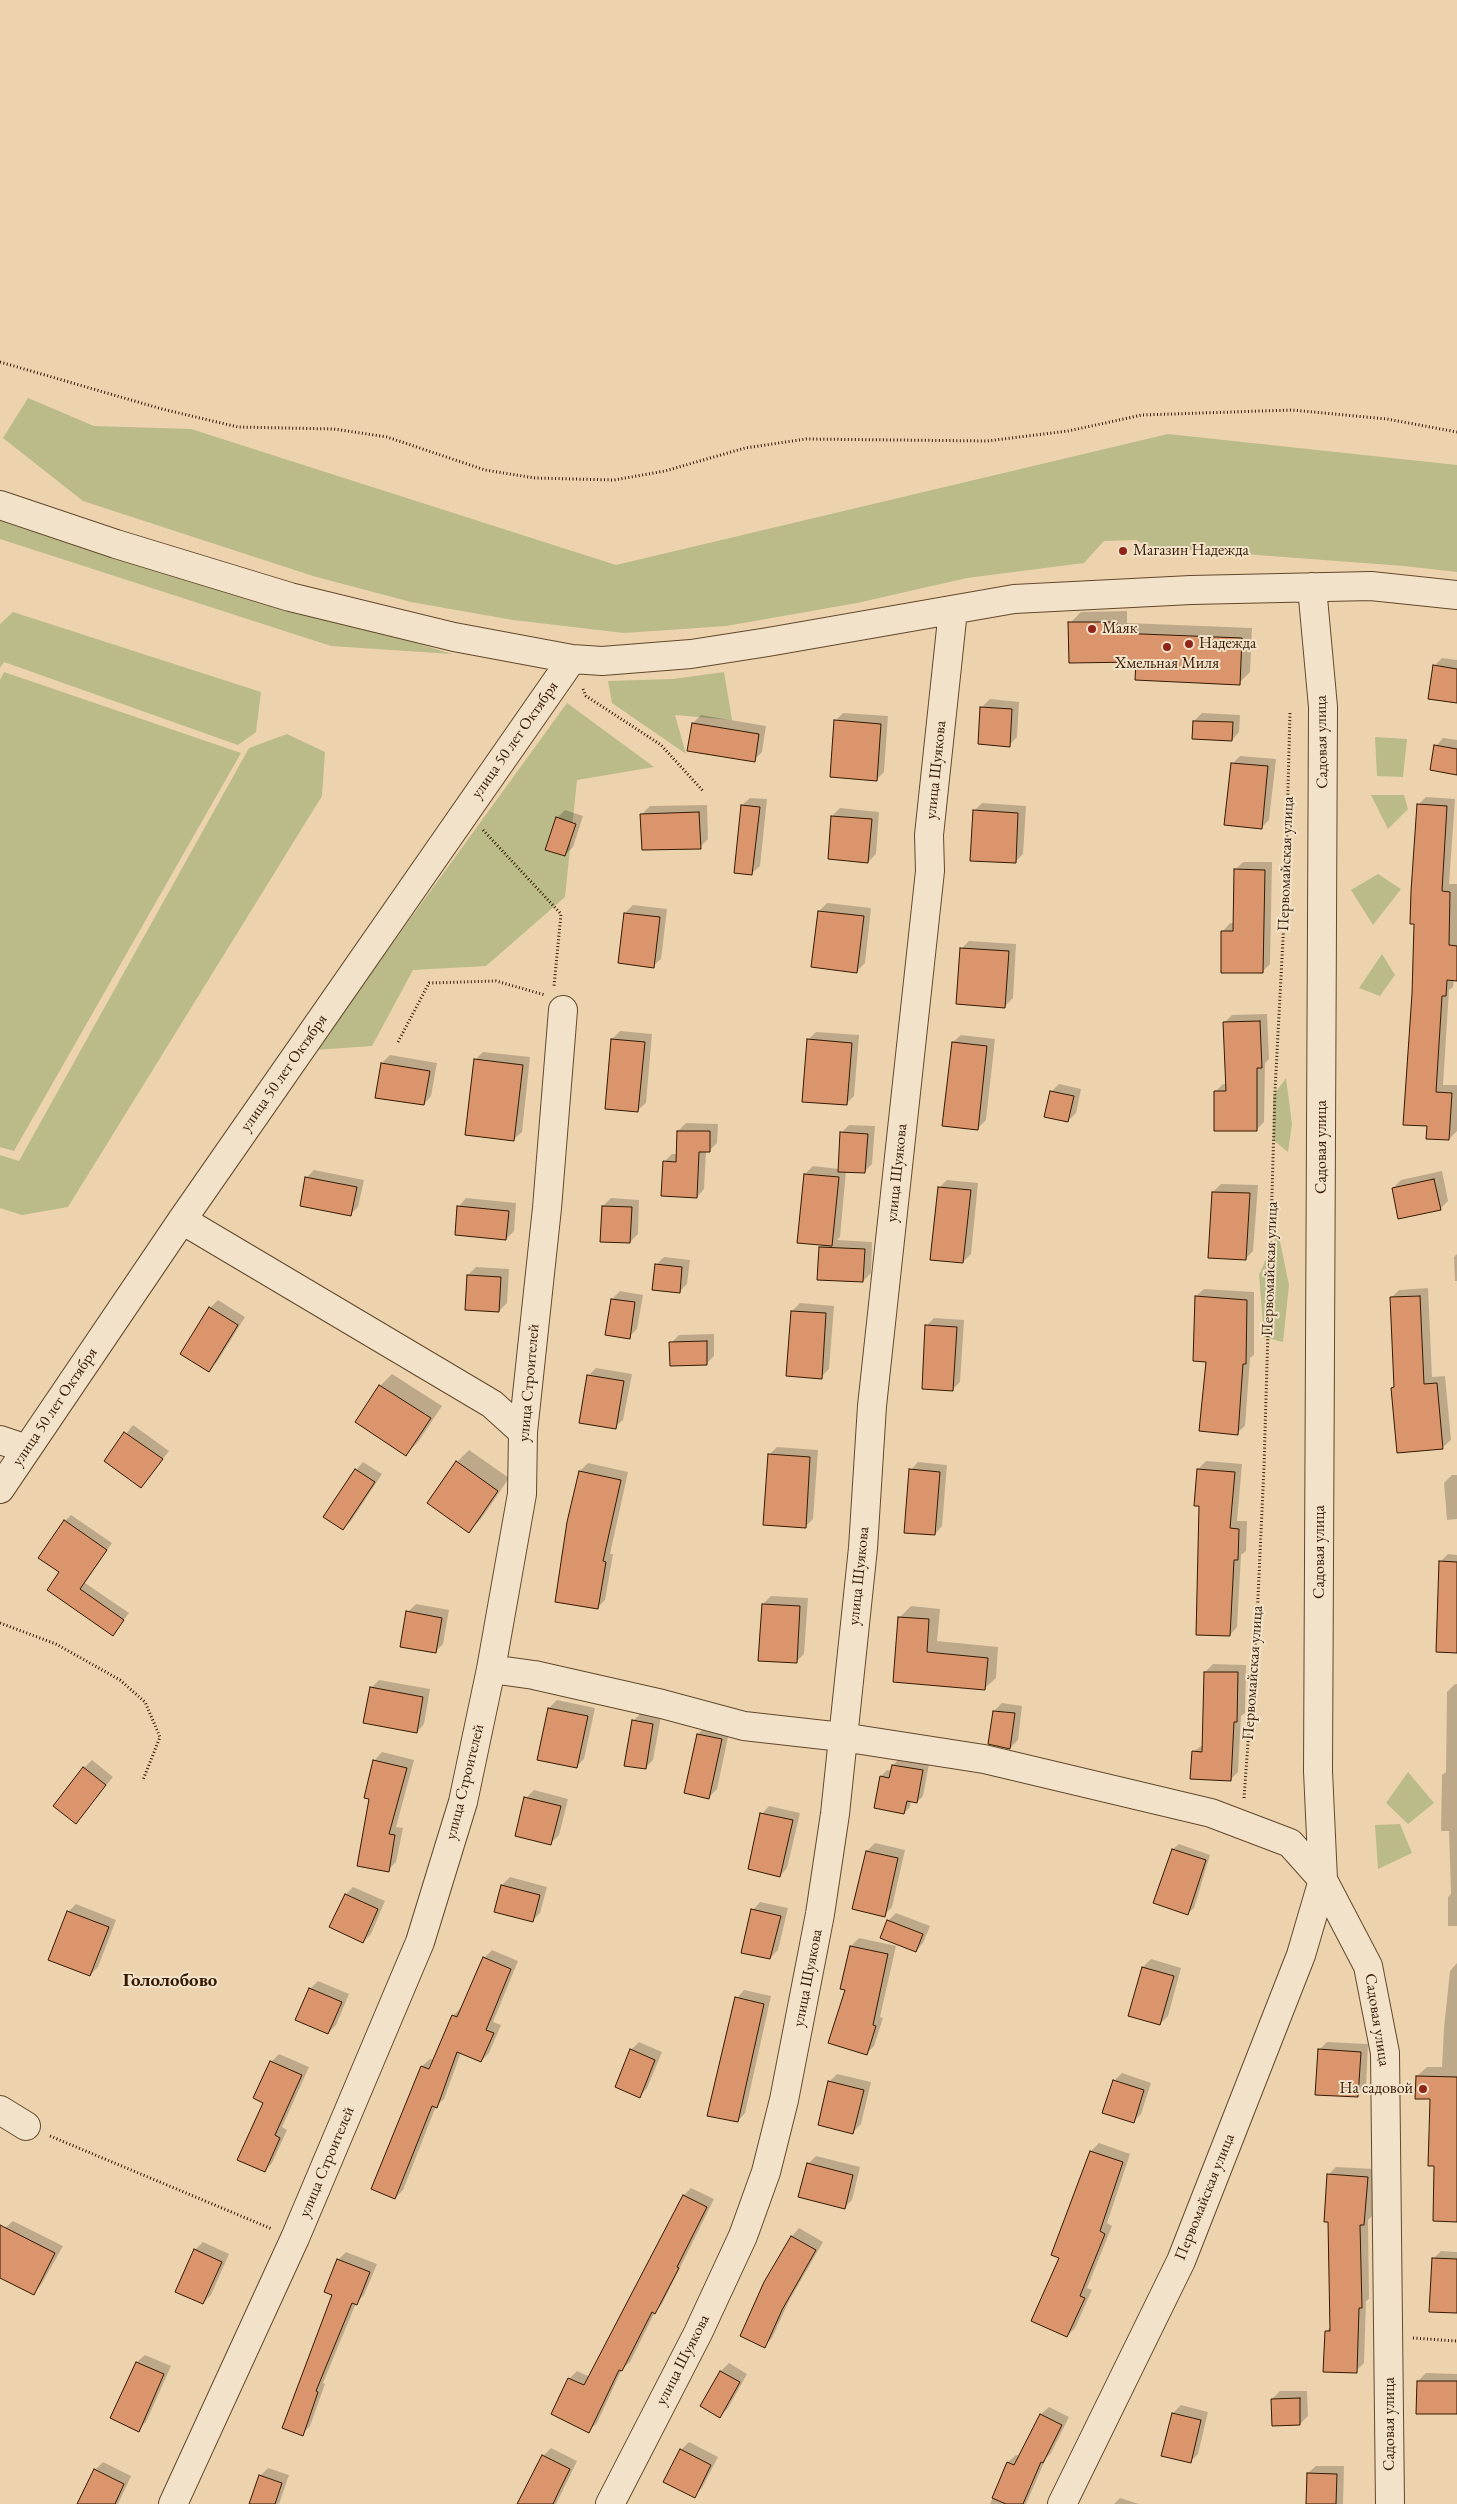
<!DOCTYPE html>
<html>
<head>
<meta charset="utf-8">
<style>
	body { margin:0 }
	canvas { display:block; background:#ecd3ad }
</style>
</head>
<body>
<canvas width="1457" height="2504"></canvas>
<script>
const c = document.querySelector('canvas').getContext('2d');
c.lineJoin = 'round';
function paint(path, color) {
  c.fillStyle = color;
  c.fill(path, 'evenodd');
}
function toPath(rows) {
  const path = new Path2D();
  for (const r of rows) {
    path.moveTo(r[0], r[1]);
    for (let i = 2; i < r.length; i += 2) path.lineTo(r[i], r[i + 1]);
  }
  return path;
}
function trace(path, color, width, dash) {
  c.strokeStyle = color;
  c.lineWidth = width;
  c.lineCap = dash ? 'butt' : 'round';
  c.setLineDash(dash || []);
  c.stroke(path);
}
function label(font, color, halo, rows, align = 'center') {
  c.font = font + ' "EB Garamond",serif';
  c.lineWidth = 4;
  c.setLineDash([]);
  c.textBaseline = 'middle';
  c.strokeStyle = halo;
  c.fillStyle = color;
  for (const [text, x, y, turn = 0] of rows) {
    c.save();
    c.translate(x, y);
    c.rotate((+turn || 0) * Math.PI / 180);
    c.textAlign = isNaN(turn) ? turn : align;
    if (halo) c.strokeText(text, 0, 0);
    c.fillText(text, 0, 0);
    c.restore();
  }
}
paint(toPath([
	[28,398,94,426,191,429,616,565,1168,434,1457,465,1457,572,1404,566,1150,547,1136,540,1104,541,1084,563,967,578,857,603,726,626,624,633,513,620,411,602,313,576,83,501,3,438],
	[0,516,452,654,331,646,0,539],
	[13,612,261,692,256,732,238,745,4,662,0,668,0,624],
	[4,672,241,753,14,1151,0,1147,0,680],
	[724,672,732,720,675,715,686,754,612,703,608,681,673,679],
	[567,703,654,767,577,780,565,897,486,966,413,970,372,1046,315,1050],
	[287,734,325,752,322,796,68,1207,22,1215,0,1208,0,1155,19,1161,249,748],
	[1375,737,1407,739,1403,777,1377,776],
	[1371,795,1404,795,1408,809,1388,829],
	[1378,874,1401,889,1373,925,1351,890],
	[1382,954,1395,975,1380,996,1359,988],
	[1286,1078,1292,1124,1288,1152,1273,1140,1273,1096],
	[1278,1232,1289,1285,1283,1342,1264,1337,1259,1275],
	[1408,1772,1434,1803,1408,1824,1386,1803],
	[1400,1824,1412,1853,1378,1869,1375,1825]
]), '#babb88');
paint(toPath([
	[1127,611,1127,623,1252,628,1250,672,1239,683,1137,661,1070,623,1081,612],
	[1442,658,1457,660,1457,702,1434,666],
	[990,699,1019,702,1017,737,1009,745,982,707],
	[843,713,888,716,884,772,876,780,836,720],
	[1202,713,1240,715,1239,732,1232,740,1194,721],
	[701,715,766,726,762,752,754,760,693,723],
	[1443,738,1457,740,1457,774,1436,746],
	[1240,756,1276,759,1269,820,1261,828,1232,764],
	[1426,797,1455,799,1449,884,1457,884,1457,980,1454,979,1453,987,1449,990,1443,1085,1457,1085,1457,1131,1449,1139,1428,1125,1413,994,1418,805],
	[750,798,767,799,760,866,752,873,742,805],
	[982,803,1026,806,1023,854,1015,862,974,811],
	[707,805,708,839,700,847,642,814,650,806],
	[840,808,879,812,876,854,868,862,832,816],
	[565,810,583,816,573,847,565,855,557,818],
	[1243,862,1272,862,1270,964,1262,972,1223,931,1230,923,1234,923,1235,870],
	[827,903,871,908,865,963,857,971,819,911],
	[633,905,667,909,661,959,653,966,625,913],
	[969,941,1016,944,1013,998,1005,1006,961,949],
	[1267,1014,1269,1059,1265,1063,1264,1122,1256,1130,1215,1092,1223,1084,1227,1084,1224,1023,1232,1015],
	[620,1031,652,1034,646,1103,638,1110,612,1039],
	[816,1032,859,1035,854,1096,846,1104,808,1040],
	[961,1035,995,1039,986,1120,978,1128,953,1042],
	[483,1052,530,1057,522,1132,514,1139,475,1060],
	[390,1055,437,1063,431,1096,424,1104,382,1063],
	[1059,1084,1081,1089,1076,1113,1068,1121,1051,1092],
	[686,1123,718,1124,717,1143,709,1151,706,1151,704,1189,697,1197,664,1162,672,1154,677,1154,678,1131],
	[849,1125,875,1126,872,1164,864,1172,846,1171,840,1237,837,1240,872,1242,871,1273,863,1281,820,1247,823,1244,805,1174,813,1166,839,1169,841,1133],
	[314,1170,364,1180,358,1207,350,1215,307,1177],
	[1442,1171,1448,1201,1440,1209,1393,1188,1401,1180],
	[947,1180,978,1183,971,1254,963,1262,939,1188],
	[1221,1184,1258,1185,1253,1251,1245,1259,1213,1192],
	[466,1198,516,1203,514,1231,506,1239,456,1234,459,1206],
	[611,1198,639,1200,638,1234,630,1242,603,1206],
	[1457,1254,1457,1281,1455,1281,1454,1257],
	[664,1257,690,1260,687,1284,679,1292,656,1265],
	[476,1267,509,1269,507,1303,499,1311,468,1275],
	[1428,1288,1432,1377,1445,1376,1451,1440,1443,1447,1392,1388,1395,1385,1391,1298,1399,1290],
	[1204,1289,1254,1292,1254,1355,1250,1358,1245,1426,1237,1433,1207,1360,1196,1296],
	[620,1291,643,1295,637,1329,629,1337,612,1299],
	[218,1300,245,1317,217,1362,209,1370,182,1353,210,1308],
	[800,1303,834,1306,829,1369,821,1377,792,1311],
	[934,1318,964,1320,960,1382,952,1390,926,1326],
	[714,1334,714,1356,706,1364,671,1343,679,1335],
	[596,1368,632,1374,623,1420,615,1427,588,1376],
	[392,1374,442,1406,418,1442,406,1454,357,1422,380,1386],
	[133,1425,169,1451,141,1487,105,1461],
	[777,1447,818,1450,813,1519,805,1527,769,1455],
	[469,1450,509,1478,481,1519,469,1531,457,1462],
	[1206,1461,1242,1464,1237,1521,1247,1521,1246,1551,1241,1555,1237,1627,1230,1635,1198,1469],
	[363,1462,382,1474,351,1521,343,1529,356,1470],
	[918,1462,947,1465,942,1526,935,1534,911,1470],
	[588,1463,628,1472,610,1554,613,1554,605,1600,597,1608,580,1471],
	[1452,1475,1457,1475,1457,1519,1447,1520,1444,1483],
	[71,1515,112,1543,85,1583,129,1613,113,1634,61,1572,65,1521],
	[1448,1554,1457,1555,1457,1652,1440,1562],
	[771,1596,808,1598,804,1654,796,1662,763,1604],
	[416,1604,449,1610,443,1644,435,1652,408,1612],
	[911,1606,940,1609,937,1641,998,1647,996,1678,984,1689,894,1680,900,1617],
	[1213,1664,1246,1665,1245,1713,1241,1716,1238,1772,1230,1780,1193,1752,1204,1744,1205,1672],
	[379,1680,430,1689,424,1724,417,1732,371,1688],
	[1455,1684,1457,1684,1457,1926,1448,1926,1448,1897,1451,1894,1449,1831,1441,1831,1442,1775,1446,1772,1447,1692],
	[557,1700,595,1708,584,1759,576,1767,538,1759,549,1708],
	[1002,1703,1022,1706,1018,1740,1010,1748,994,1711],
	[641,1713,661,1716,653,1760,645,1768,633,1721],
	[706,1726,729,1732,717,1789,709,1797,698,1734],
	[382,1752,414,1760,396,1827,403,1828,396,1862,388,1870,371,1798,365,1797,375,1760],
	[899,1759,929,1764,923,1796,917,1802,911,1801,910,1807,904,1813,881,1776,887,1770,892,1771,893,1765],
	[92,1760,113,1777,76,1822,84,1768],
	[534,1790,568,1799,559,1835,551,1843,526,1798],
	[769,1806,800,1813,787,1868,780,1876,762,1814],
	[875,1843,905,1850,892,1907,884,1915,854,1908,867,1851],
	[1179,1844,1210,1855,1194,1908,1188,1913,1173,1849],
	[510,1877,547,1887,540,1913,532,1921,502,1885],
	[353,1887,385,1901,371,1934,363,1942,346,1894],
	[760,1902,788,1908,778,1950,770,1958,753,1910],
	[76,1904,116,1920,98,1967,90,1975,68,1912],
	[896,1913,930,1926,923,1943,916,1951,888,1921],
	[859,1938,896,1946,880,2017,883,2018,874,2046,867,2053,846,1989,851,1946],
	[492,1950,518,1961,493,2022,501,2025,489,2053,481,2061,461,2052,444,2099,436,2106,403,2190,395,2198,422,2066,430,2059,434,2060,453,2016,461,2008,484,1958],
	[1151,1959,1181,1968,1168,2016,1160,2024,1129,2015,1143,1967],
	[1457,1963,1457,2220,1435,2165,1431,2098,1417,2076,1427,2067,1442,2067,1444,2028,1450,1971],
	[318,1981,349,1994,336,2025,328,2033,310,1989],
	[744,1990,771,1996,745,2113,738,2121,737,1998],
	[639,2042,662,2052,647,2088,640,2096,631,2050],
	[1327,2042,1368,2044,1366,2088,1358,2096,1319,2050],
	[279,2054,309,2067,282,2127,287,2130,272,2163,264,2171,265,2102,271,2062],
	[1122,2073,1151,2083,1141,2114,1133,2122,1114,2081],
	[837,2074,871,2082,861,2124,853,2132,829,2082],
	[1099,2143,1130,2154,1107,2223,1112,2226,1087,2288,1092,2290,1075,2328,1067,2336,1061,2257,1053,2254,1091,2151],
	[816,2156,860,2167,852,2200,844,2208,808,2164],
	[1336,2167,1375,2169,1372,2216,1368,2220,1369,2299,1366,2301,1364,2363,1356,2371,1326,2332,1331,2326,1328,2175],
	[691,2188,714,2199,662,2304,655,2312,630,2362,622,2369,597,2423,589,2431,569,2379,577,2371,590,2377,684,2195],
	[13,2221,63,2246,41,2285,33,2293,0,2277,0,2239,5,2228],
	[799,2228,823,2242,789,2301,772,2338,764,2346,765,2283,792,2236],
	[203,2242,229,2254,211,2295,203,2303,195,2250],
	[1441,2251,1457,2252,1457,2312,1433,2259],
	[346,2252,377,2264,364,2295,356,2303,323,2383,325,2384,310,2426,302,2434,333,2294,338,2260],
	[145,2355,171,2366,146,2422,138,2430,137,2362],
	[729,2363,747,2374,728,2408,720,2416,702,2406,721,2371],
	[1426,2373,1457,2374,1457,2413,1418,2381],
	[1280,2391,1307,2391,1308,2416,1300,2424,1272,2399],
	[1181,2405,1208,2412,1198,2454,1190,2462,1163,2455,1173,2413],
	[1049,2407,1069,2417,1051,2453,1046,2458,1026,2504,990,2504,1008,2462,1016,2455,1020,2456,1041,2414],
	[689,2442,718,2457,702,2488,694,2496,681,2450],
	[551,2448,577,2461,556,2504,531,2504,543,2456],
	[103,2462,131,2476,118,2504,78,2504,95,2470],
	[1316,2466,1344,2466,1343,2504,1307,2504,1308,2473],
	[268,2468,289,2475,279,2504,251,2504,260,2476],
	[1120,2498,1139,2504,1114,2504]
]), '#0003');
const building = toPath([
	[1068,622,1117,622,1117,633,1242,638,1240,685,1135,680,1136,662,1069,663,1068,622],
	[1433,665,1457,669,1457,703,1428,699,1433,665],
	[980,707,1012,709,1010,747,978,744,980,707],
	[834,720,881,724,877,781,830,777,834,720],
	[1193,721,1233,722,1232,741,1192,739,1193,721],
	[692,723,759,734,755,762,687,751,692,723],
	[1434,745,1457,749,1457,775,1430,770,1434,745],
	[1231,763,1268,766,1262,829,1224,825,1231,763],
	[1417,804,1447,806,1442,891,1450,892,1449,945,1457,946,1457,981,1447,980,1446,996,1442,996,1436,1092,1452,1093,1449,1140,1426,1139,1427,1126,1403,1125,1412,994,1414,924,1410,924,1411,891,1417,804],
	[741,805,760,807,752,875,734,873,741,805],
	[973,810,1018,813,1016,863,970,861,973,810],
	[699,812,701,849,642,850,640,814,699,812],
	[831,816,872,819,868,863,828,859,831,816],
	[556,817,576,824,565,856,545,850,556,817],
	[1234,869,1265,870,1263,973,1221,973,1221,931,1233,931,1234,869],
	[818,911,864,916,857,973,811,967,818,911],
	[624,913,660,917,654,968,618,963,624,913],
	[960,948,1009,951,1005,1008,956,1004,960,948],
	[1260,1021,1262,1068,1257,1068,1257,1131,1214,1131,1214,1091,1226,1091,1223,1022,1260,1021],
	[611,1039,645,1042,638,1112,605,1109,611,1039],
	[807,1039,852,1043,847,1105,802,1102,807,1039],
	[952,1042,987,1046,978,1130,942,1126,952,1042],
	[474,1059,523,1065,514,1141,465,1135,474,1059],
	[381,1063,430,1071,424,1105,375,1098,381,1063],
	[1050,1091,1074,1096,1068,1122,1044,1117,1050,1091],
	[677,1131,710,1131,710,1152,699,1152,697,1198,661,1196,663,1161,676,1162,677,1131],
	[840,1132,868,1134,865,1173,838,1172,840,1132],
	[804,1174,839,1177,832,1246,797,1243,804,1174],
	[305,1177,357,1187,351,1216,300,1206,305,1177],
	[1434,1179,1441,1210,1398,1219,1392,1188,1434,1179],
	[938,1187,971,1190,963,1263,930,1260,938,1187],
	[1212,1192,1250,1193,1246,1260,1208,1258,1212,1192],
	[457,1206,509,1211,506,1240,455,1235,457,1206],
	[602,1206,632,1207,630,1243,600,1242,602,1206],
	[819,1247,865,1249,863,1282,817,1280,819,1247],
	[655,1264,682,1267,680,1293,652,1290,655,1264],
	[467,1275,501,1277,499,1312,465,1310,467,1275],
	[1195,1296,1247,1300,1246,1364,1243,1364,1238,1435,1199,1431,1206,1362,1193,1361,1195,1296],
	[1420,1296,1424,1384,1437,1383,1443,1449,1397,1453,1391,1388,1394,1387,1390,1297,1420,1296],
	[611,1299,635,1302,630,1339,605,1335,611,1299],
	[209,1307,238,1325,209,1372,180,1354,209,1307],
	[791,1311,826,1313,822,1379,786,1376,791,1311],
	[925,1325,957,1327,953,1391,922,1389,925,1325],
	[707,1341,707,1365,670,1366,669,1342,707,1341],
	[587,1375,624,1381,616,1429,579,1423,587,1375],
	[379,1385,431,1418,406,1456,355,1422,379,1385],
	[124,1432,163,1459,141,1488,104,1461,124,1432],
	[768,1454,810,1457,806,1528,763,1525,768,1454],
	[456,1461,498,1491,469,1533,427,1503,456,1461],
	[355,1469,375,1482,343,1530,323,1517,355,1469],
	[909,1469,940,1472,935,1535,904,1533,909,1469],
	[1197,1469,1235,1472,1230,1528,1239,1529,1238,1560,1234,1560,1230,1636,1196,1635,1199,1506,1194,1506,1197,1469],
	[579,1471,621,1480,603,1561,606,1562,598,1609,555,1602,567,1522,579,1471],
	[64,1520,107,1550,80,1589,124,1620,113,1636,47,1590,59,1572,38,1558,64,1520],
	[1439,1561,1457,1562,1457,1653,1436,1652,1439,1561],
	[762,1604,800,1606,797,1663,758,1661,762,1604],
	[406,1611,442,1618,436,1653,400,1647,406,1611],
	[898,1617,929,1619,927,1652,988,1658,985,1690,893,1682,898,1617],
	[1204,1672,1238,1672,1237,1722,1234,1722,1231,1781,1190,1779,1192,1751,1202,1752,1204,1672],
	[370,1687,423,1697,417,1733,363,1723,370,1687],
	[548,1708,588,1716,577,1768,537,1760,548,1708],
	[993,1711,1015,1713,1010,1749,988,1744,993,1711],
	[632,1720,653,1724,646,1769,624,1766,632,1720],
	[697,1734,722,1739,709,1799,684,1793,697,1734],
	[373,1760,407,1768,389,1834,395,1835,389,1872,357,1866,369,1799,364,1798,373,1760],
	[892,1765,923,1770,917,1803,907,1801,904,1814,874,1808,880,1776,889,1778,892,1765],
	[83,1767,106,1785,76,1824,53,1806,83,1767],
	[524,1797,561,1806,551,1845,515,1836,524,1797],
	[760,1813,793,1820,780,1877,748,1869,760,1813],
	[1172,1849,1206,1860,1188,1915,1153,1903,1172,1849],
	[866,1851,898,1858,885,1917,852,1909,866,1851],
	[501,1885,540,1895,533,1922,494,1912,501,1885],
	[345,1894,378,1909,363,1943,329,1927,345,1894],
	[751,1909,781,1916,770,1959,741,1953,751,1909],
	[67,1911,109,1927,90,1976,48,1960,67,1911],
	[887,1920,923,1934,916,1952,880,1938,887,1920],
	[850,1946,888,1954,873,2025,876,2026,867,2055,828,2043,845,1990,840,1989,850,1946],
	[483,1957,511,1969,486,2030,494,2033,481,2062,457,2052,437,2108,432,2106,395,2199,371,2189,421,2066,429,2069,452,2015,457,2017,483,1957],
	[1142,1967,1174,1976,1160,2025,1128,2016,1142,1967],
	[309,1988,342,2002,328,2034,295,2020,309,1988],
	[735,1997,764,2004,738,2122,707,2116,735,1997],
	[630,2049,655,2060,640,2098,615,2087,630,2049],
	[1318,2049,1361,2052,1358,2097,1315,2095,1318,2049],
	[270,2061,302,2075,275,2135,280,2138,265,2172,237,2160,263,2103,253,2098,270,2061],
	[1416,2076,1457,2077,1457,2222,1433,2221,1434,2166,1428,2166,1430,2099,1415,2099,1416,2076],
	[1113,2080,1144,2090,1134,2123,1102,2113,1113,2080],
	[828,2081,864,2090,853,2134,818,2125,828,2081],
	[1090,2151,1123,2162,1100,2231,1105,2234,1080,2296,1085,2298,1067,2337,1031,2321,1059,2258,1051,2255,1090,2151],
	[807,2163,853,2175,845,2209,798,2197,807,2163],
	[1327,2174,1368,2177,1364,2225,1360,2225,1362,2308,1359,2308,1357,2373,1323,2372,1325,2331,1330,2331,1328,2222,1324,2222,1327,2174],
	[683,2195,707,2207,677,2267,679,2268,655,2314,652,2312,622,2371,619,2370,589,2433,551,2414,568,2378,584,2385,683,2195],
	[0,2225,55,2253,34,2295,0,2278,0,2225],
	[791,2236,816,2250,782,2310,765,2348,740,2336,764,2282,791,2236],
	[194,2249,222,2262,203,2304,175,2292,194,2249],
	[1432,2258,1457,2259,1457,2313,1429,2312,1432,2258],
	[337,2259,370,2272,357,2305,352,2303,316,2391,318,2392,303,2436,282,2428,332,2295,324,2292,337,2259],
	[136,2362,164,2374,139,2432,110,2418,136,2362],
	[720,2371,740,2382,720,2418,700,2406,720,2371],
	[1417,2381,1457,2381,1457,2414,1416,2414,1417,2381],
	[1300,2398,1300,2425,1272,2426,1271,2399,1300,2398],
	[1172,2413,1201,2420,1191,2463,1161,2456,1172,2413],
	[1040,2414,1062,2425,1043,2463,1041,2462,1023,2504,1006,2504,992,2498,1007,2462,1014,2465,1040,2414],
	[680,2449,711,2465,695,2498,663,2482,680,2449],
	[542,2455,570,2469,559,2491,553,2504,517,2504,542,2455],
	[94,2469,124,2484,115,2504,77,2504,94,2469],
	[1307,2473,1337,2474,1336,2504,1306,2504,1307,2473],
	[259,2475,282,2483,275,2504,249,2504,259,2475]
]);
paint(building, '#da956c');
trace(building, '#341900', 1);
const minor = toPath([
	[0,505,116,544,290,597,454,637,572,659,602,661,691,654,768,642,1014,599,1191,590,1371,586,1457,595],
	[1312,587,1323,707,1318,1771,1323,1880,1368,1966,1385,2053,1390,2504],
	[182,1220,492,1404,523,1432],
	[0,1440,27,1449],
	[0,1489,182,1220,572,659],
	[491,1669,534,1675,662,1704,744,1726,842,1737,984,1759,1211,1813,1290,1843,1323,1880,1301,1955,1181,2261,1062,2504],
	[0,2110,26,2126],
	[173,2504,295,2238,420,1942,463,1802,491,1669,522,1494,523,1432,547,1208,563,1010],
	[610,2504,698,2333,743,2236,766,2172,784,2100,820,1914,835,1814,863,1548,872,1406,930,871,929,835,953,610]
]);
trace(minor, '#62482b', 30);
trace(toPath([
	[0,362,162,409,238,427,334,429,387,437,485,470,535,478,614,480,665,471,745,448,806,439,987,441,1068,431,1142,415,1292,410,1387,419,1457,432],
	[583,689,586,696,661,745,703,791],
	[483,830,561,914,554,986],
	[398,1042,429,983,496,981,545,995],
	[0,1623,56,1644,120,1680,145,1702,160,1737,143,1780],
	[1244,1798,1257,1619,1264,1467,1275,1091,1285,901,1290,713],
	[50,2136,272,2229],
	[1413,2338,1457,2341]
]), '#341900', 3, [1, 2.5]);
trace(minor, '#f3e2ca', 28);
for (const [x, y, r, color] of [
	[1123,551,5,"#8f2418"],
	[1092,629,5,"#8f2418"],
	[1189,644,5,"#8f2418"],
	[1167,647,5,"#8f2418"],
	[1423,2089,5,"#8f2418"]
]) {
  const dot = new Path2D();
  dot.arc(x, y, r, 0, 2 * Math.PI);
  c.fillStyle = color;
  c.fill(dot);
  trace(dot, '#f3e2ca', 2);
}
label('16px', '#341900', '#f3e2ca', [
	["Магазин Надежда",1133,551],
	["Маяк",1102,629],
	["Надежда",1199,644],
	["Хмельная Миля",1167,664,"center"],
	["На садовой",1413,2089,"right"]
], 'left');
label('16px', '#341900', '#f3e2ca', [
	["улица 50 лет Октября",515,740,-55],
	["Садовая улица",1322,742,-91],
	["улица Шуякова",936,770,-84],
	["Первомайская улица",1286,864,-88],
	["улица 50 лет Октября",284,1073,-55],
	["Садовая улица",1322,1147,-90],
	["улица Шуякова",897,1173,-84],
	["Первомайская улица",1270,1269,-88],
	["улица Строителей",529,1383,-85],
	["улица 50 лет Октября",55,1407,-56],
	["Садовая улица",1320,1552,-90],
	["улица Шуякова",859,1576,-84],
	["Первомайская улица",1253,1673,-86],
	["улица Строителей",465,1782,-76],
	["улица Шуякова",808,1978,-79],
	["Садовая улица",1377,2020,81],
	["улица Строителей",327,2162,-67],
	["Первомайская улица",1205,2197,-68],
	["улица Шуякова",683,2360,-63],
	["Садовая улица",1390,2424,-90]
]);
label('bold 19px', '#341900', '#f3e2ca', [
	["Гололобово",170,1981]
]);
</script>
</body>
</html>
